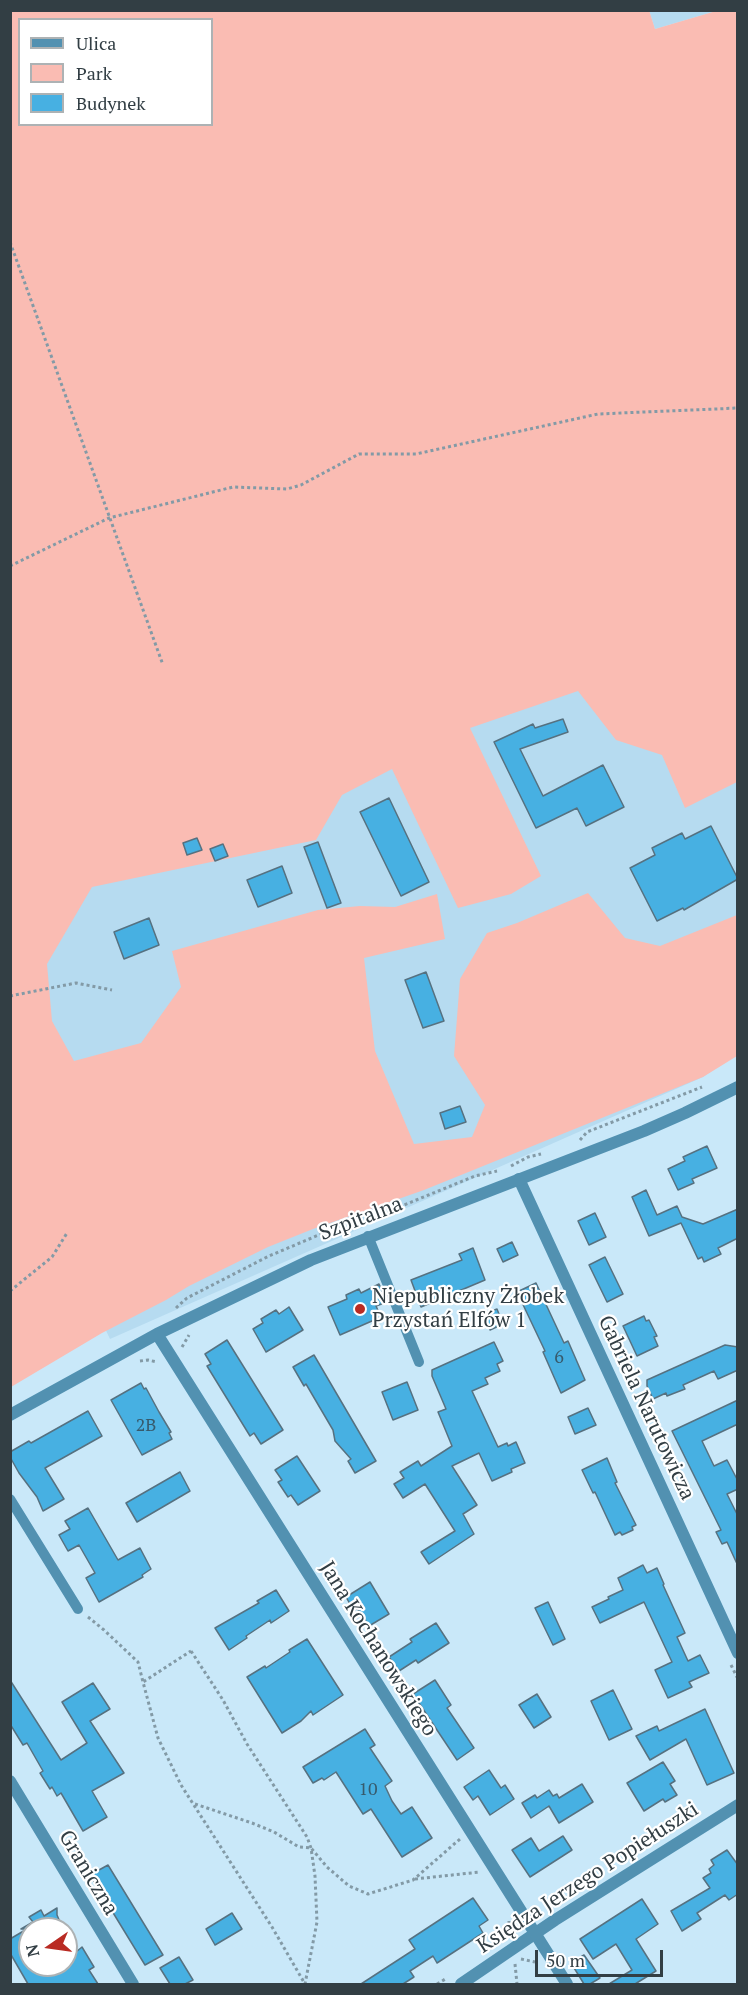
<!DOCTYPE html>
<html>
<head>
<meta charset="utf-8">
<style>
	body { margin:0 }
	#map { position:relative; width:748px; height:1995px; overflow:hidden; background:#c9e8f9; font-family:"PT Serif",serif }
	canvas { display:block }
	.frame { position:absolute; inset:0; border:12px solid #323e44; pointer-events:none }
	.legend { position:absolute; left:18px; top:18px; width:195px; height:108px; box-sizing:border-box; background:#fff; border:2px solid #adb2b4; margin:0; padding:8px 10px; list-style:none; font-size:18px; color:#323e44 }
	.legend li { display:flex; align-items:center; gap:12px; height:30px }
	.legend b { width:30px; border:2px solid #adb2b4 }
	.north { position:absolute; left:18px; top:1917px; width:60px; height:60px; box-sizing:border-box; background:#fff; border:2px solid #adb2b4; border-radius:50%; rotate:257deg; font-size:16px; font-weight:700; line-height:24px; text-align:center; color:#323e44 }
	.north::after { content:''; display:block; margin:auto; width:21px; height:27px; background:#b92b23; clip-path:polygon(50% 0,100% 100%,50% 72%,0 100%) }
	.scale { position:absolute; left:535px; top:1950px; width:128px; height:27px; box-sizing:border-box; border:3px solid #323e44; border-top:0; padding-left:8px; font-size:18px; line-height:21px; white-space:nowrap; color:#323e44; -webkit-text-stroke:4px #fff; paint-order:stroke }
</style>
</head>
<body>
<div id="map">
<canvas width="748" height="1995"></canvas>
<div class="frame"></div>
<ul class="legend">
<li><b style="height:8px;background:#5291b1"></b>Ulica</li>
<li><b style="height:16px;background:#fabcb3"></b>Park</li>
<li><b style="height:16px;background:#47b0e2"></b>Budynek</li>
</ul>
<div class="north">N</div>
<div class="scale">50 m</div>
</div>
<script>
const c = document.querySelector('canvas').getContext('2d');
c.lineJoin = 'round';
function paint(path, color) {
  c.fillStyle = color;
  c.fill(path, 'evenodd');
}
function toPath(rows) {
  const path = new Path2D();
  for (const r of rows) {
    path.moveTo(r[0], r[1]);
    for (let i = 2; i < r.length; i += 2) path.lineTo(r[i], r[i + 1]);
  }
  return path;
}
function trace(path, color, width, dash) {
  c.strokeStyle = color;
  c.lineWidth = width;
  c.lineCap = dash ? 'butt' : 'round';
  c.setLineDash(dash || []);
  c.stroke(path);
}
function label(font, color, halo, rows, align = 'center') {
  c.font = font + ' "PT Serif",serif';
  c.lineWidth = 4.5;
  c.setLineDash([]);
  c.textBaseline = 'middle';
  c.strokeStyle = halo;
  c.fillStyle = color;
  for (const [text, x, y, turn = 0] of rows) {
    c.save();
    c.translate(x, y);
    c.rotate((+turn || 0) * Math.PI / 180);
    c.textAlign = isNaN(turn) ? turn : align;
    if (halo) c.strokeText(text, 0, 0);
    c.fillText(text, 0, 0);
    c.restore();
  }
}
paint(toPath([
	[649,10,716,11,655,29],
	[737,546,737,1053,703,1077,110,1339,11,1129,10,814]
]), '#b6dbf0');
paint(toPath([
	[649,10,655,29,716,11,738,11,737,782,685,808,662,755,616,740,578,691,470,728,541,876,511,894,458,908,392,769,342,795,316,840,92,887,47,964,52,1021,74,1061,141,1043,181,987,172,951,318,910,360,906,395,907,437,894,445,939,364,958,375,1051,414,1144,472,1137,485,1105,454,1056,460,979,487,933,517,923,588,893,625,938,660,946,737,915,737,1056,703,1077,424,1190,313,1229,268,1247,189,1286,166,1300,102,1333,11,1387,10,11],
	[20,20,212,20,212,124,20,124]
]), '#fabcb3');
const building = toPath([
	[563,719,568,732,520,749,543,796,603,765,624,807,586,826,577,808,536,828,494,742,533,724,535,728,563,719],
	[389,798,429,882,401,896,360,812,389,798],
	[711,826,738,879,684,910,683,908,657,921,630,868,655,855,652,848,682,833,685,839,711,826],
	[197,838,202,850,187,855,183,843,197,838],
	[318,842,341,903,327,908,304,847,318,842],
	[223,844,228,856,215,861,210,849,223,844],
	[282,866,292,893,258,907,247,880,282,866],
	[149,918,159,945,124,959,114,932,149,918],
	[426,972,444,1021,423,1028,405,980,426,972],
	[460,1106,466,1122,445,1129,440,1113,460,1106],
	[707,1146,717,1168,692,1179,694,1183,678,1190,668,1169,685,1161,683,1157,707,1146],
	[646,1190,657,1215,677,1206,682,1217,703,1224,738,1209,738,1238,718,1248,721,1254,704,1262,702,1257,698,1259,681,1223,649,1236,632,1197,646,1190],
	[595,1213,606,1237,589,1245,578,1221,595,1213],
	[512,1242,518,1255,503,1262,497,1249,512,1242],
	[473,1248,485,1280,421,1307,411,1280,462,1260,459,1254,473,1248],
	[605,1257,623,1294,607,1302,589,1265,605,1257],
	[536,1283,564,1343,568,1341,585,1380,561,1393,543,1352,545,1351,517,1292,536,1283],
	[379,1284,387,1302,376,1306,381,1317,340,1335,328,1307,347,1299,346,1295,359,1289,361,1293,379,1284],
	[289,1307,303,1330,266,1352,253,1329,263,1323,261,1319,276,1310,279,1314,289,1307],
	[497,1309,503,1324,490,1330,483,1314,497,1309],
	[644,1316,646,1321,649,1320,657,1336,654,1337,658,1346,637,1356,623,1326,644,1316],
	[227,1340,283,1430,261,1444,254,1433,250,1436,207,1366,211,1364,205,1354,227,1340],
	[494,1342,503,1361,497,1364,500,1371,485,1378,488,1384,472,1391,498,1447,507,1443,508,1446,516,1442,525,1463,511,1469,512,1472,492,1481,479,1453,452,1466,477,1505,463,1514,474,1534,429,1564,421,1552,455,1531,425,1484,403,1498,394,1484,404,1478,400,1472,418,1461,421,1466,452,1446,438,1412,446,1409,432,1376,432,1370,494,1342],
	[725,1345,738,1347,738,1370,718,1379,714,1371,683,1385,685,1389,667,1396,666,1393,653,1399,647,1386,647,1380,725,1345],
	[314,1355,376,1461,355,1473,348,1461,351,1459,335,1441,333,1430,306,1384,304,1386,293,1367,314,1355],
	[407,1382,418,1410,393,1420,382,1392,407,1382],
	[141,1383,144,1389,146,1388,159,1412,171,1432,169,1433,172,1439,142,1455,111,1400,141,1383],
	[738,1400,738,1424,702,1441,714,1466,727,1460,738,1481,738,1489,727,1494,738,1516,738,1566,727,1542,722,1544,716,1532,721,1530,672,1431,738,1400],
	[588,1408,596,1425,575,1434,568,1417,588,1408],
	[88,1411,102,1436,45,1468,64,1499,43,1511,37,1497,19,1473,10,1457,10,1452,29,1441,31,1443,88,1411],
	[297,1456,320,1491,298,1505,291,1495,288,1497,278,1482,282,1480,275,1470,297,1456],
	[607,1458,617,1482,615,1483,636,1525,632,1527,633,1530,622,1535,620,1532,615,1535,595,1492,593,1493,582,1470,607,1458],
	[180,1472,190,1491,137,1522,126,1503,180,1472],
	[88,1508,118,1560,140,1548,151,1569,142,1575,143,1577,99,1602,86,1578,95,1573,79,1545,68,1551,59,1535,70,1529,65,1521,88,1508],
	[643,1565,647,1573,657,1568,664,1584,663,1585,685,1633,677,1637,688,1661,700,1655,709,1673,689,1682,692,1687,668,1698,655,1670,672,1662,644,1602,600,1623,592,1607,609,1599,608,1597,623,1590,618,1578,643,1565],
	[370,1582,389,1614,369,1626,357,1608,354,1611,346,1597,370,1582],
	[276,1590,289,1611,271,1623,270,1620,246,1636,247,1638,229,1650,215,1628,259,1603,257,1601,276,1590],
	[548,1602,565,1639,553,1645,535,1608,548,1602],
	[436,1623,449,1643,418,1663,416,1660,399,1671,389,1657,412,1642,410,1639,436,1623],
	[307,1639,343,1695,313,1715,311,1711,301,1721,282,1733,247,1677,265,1666,266,1668,290,1652,289,1650,307,1639],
	[10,1680,61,1760,87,1743,62,1702,93,1683,110,1709,90,1721,124,1773,92,1791,107,1817,83,1831,61,1793,57,1796,52,1787,50,1789,40,1773,43,1771,27,1743,23,1745,10,1724,10,1680],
	[435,1680,451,1705,447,1708,474,1748,457,1760,413,1694,435,1680],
	[613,1690,632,1729,609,1740,591,1701,613,1690],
	[537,1694,551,1717,534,1728,519,1705,537,1694],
	[705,1709,734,1773,707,1785,686,1739,650,1760,636,1736,657,1726,659,1731,705,1709],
	[365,1729,375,1745,370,1748,392,1781,385,1786,392,1801,401,1814,412,1807,432,1838,402,1857,371,1809,363,1814,336,1772,324,1780,322,1778,313,1783,303,1767,365,1729],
	[663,1762,675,1781,670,1784,677,1795,665,1802,663,1799,644,1811,627,1783,663,1762],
	[489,1770,501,1788,505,1785,514,1799,490,1815,478,1796,473,1800,464,1787,489,1770],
	[582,1784,593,1802,559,1823,549,1806,531,1818,522,1803,535,1795,537,1798,549,1790,553,1796,557,1794,559,1798,582,1784],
	[563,1836,572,1850,530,1877,512,1850,531,1838,539,1851,563,1836],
	[727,1850,738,1865,738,1894,729,1900,725,1895,697,1913,701,1919,682,1931,671,1911,710,1888,703,1878,711,1873,709,1869,714,1865,711,1860,727,1850],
	[108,1865,163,1955,145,1965,90,1875,108,1865],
	[473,1898,488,1920,479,1926,483,1933,437,1963,433,1956,410,1971,414,1977,403,1984,361,1984,415,1949,409,1940,473,1898],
	[642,1899,658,1924,636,1939,656,1971,635,1984,609,1984,632,1970,616,1944,593,1959,580,1939,642,1899],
	[57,1908,57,1915,63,1929,30,1929,30,1965,66,1965,66,1934,76,1952,82,1947,94,1967,89,1970,98,1984,28,1984,10,1953,10,1939,27,1929,21,1929,33,1922,29,1917,41,1910,44,1916,57,1908],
	[232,1913,242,1929,215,1945,206,1929,232,1913],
	[584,1955,600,1978,590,1984,584,1984,571,1963,584,1955],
	[179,1957,193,1980,185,1984,170,1984,160,1968,179,1957]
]);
paint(building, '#47b0e2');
trace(building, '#567180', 1.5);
trace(toPath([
	[10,242,163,665],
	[10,566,109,518,233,487,287,489,301,485,359,454,416,454,598,414,738,408],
	[10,996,76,983,112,990],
	[580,1140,587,1132,702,1087],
	[511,1166,528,1157,541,1154],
	[10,1291,52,1257,67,1233],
	[176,1308,187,1298,269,1256,321,1234,382,1214,475,1176,497,1171],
	[182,1347,189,1335],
	[140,1361,148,1360,157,1362],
	[88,1617,104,1630,138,1662,143,1682],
	[191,1651,223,1700,247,1744,307,1837,311,1848,315,1876,317,1922,305,1984,272,1927,181,1785,158,1738,143,1682,191,1651],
	[731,1665,738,1679],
	[195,1804,252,1823,274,1832,299,1847,311,1848,327,1867,349,1886,368,1894,413,1880,460,1839],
	[415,1879,480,1872],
	[509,1921,509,1935],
	[521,1959,535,1962],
	[515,1964,517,1984],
	[437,1984,447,1978]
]), '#839aa6', 3, [3, 3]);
trace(toPath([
	[368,1236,419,1362],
	[10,1499,78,1609]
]), '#5291b1', 10);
trace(toPath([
	[519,1179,738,1653],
	[10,1781,133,1984],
	[461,1984,555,1920,738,1805]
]), '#5291b1', 12);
trace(toPath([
	[157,1334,567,1984],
	[10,1415,157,1334,311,1260,644,1131,685,1113,738,1087]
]), '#5291b1', 12);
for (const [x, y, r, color] of [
	[360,1309,6,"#b92b23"]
]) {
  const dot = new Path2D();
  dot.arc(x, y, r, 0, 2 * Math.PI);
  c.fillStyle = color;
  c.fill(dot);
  trace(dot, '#fff', 2);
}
label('18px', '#375a6c', null, [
	["6",559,1358],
	["2B",146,1426],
	["10",368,1790]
]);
label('21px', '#323e44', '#fff', [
	["Szpitalna",361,1219,-21],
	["Gabriela Narutowicza",646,1408,65],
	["Jana Kochanowskiego",378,1649,58],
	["Graniczna",88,1873,59],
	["Księdza Jerzego Popiełuszki",588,1878,-33]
]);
label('21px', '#323e44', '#fff', [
	["Niepubliczny Żłobek",372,1297],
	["Przystań Elfów 1",372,1321]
], 'left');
</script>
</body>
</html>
